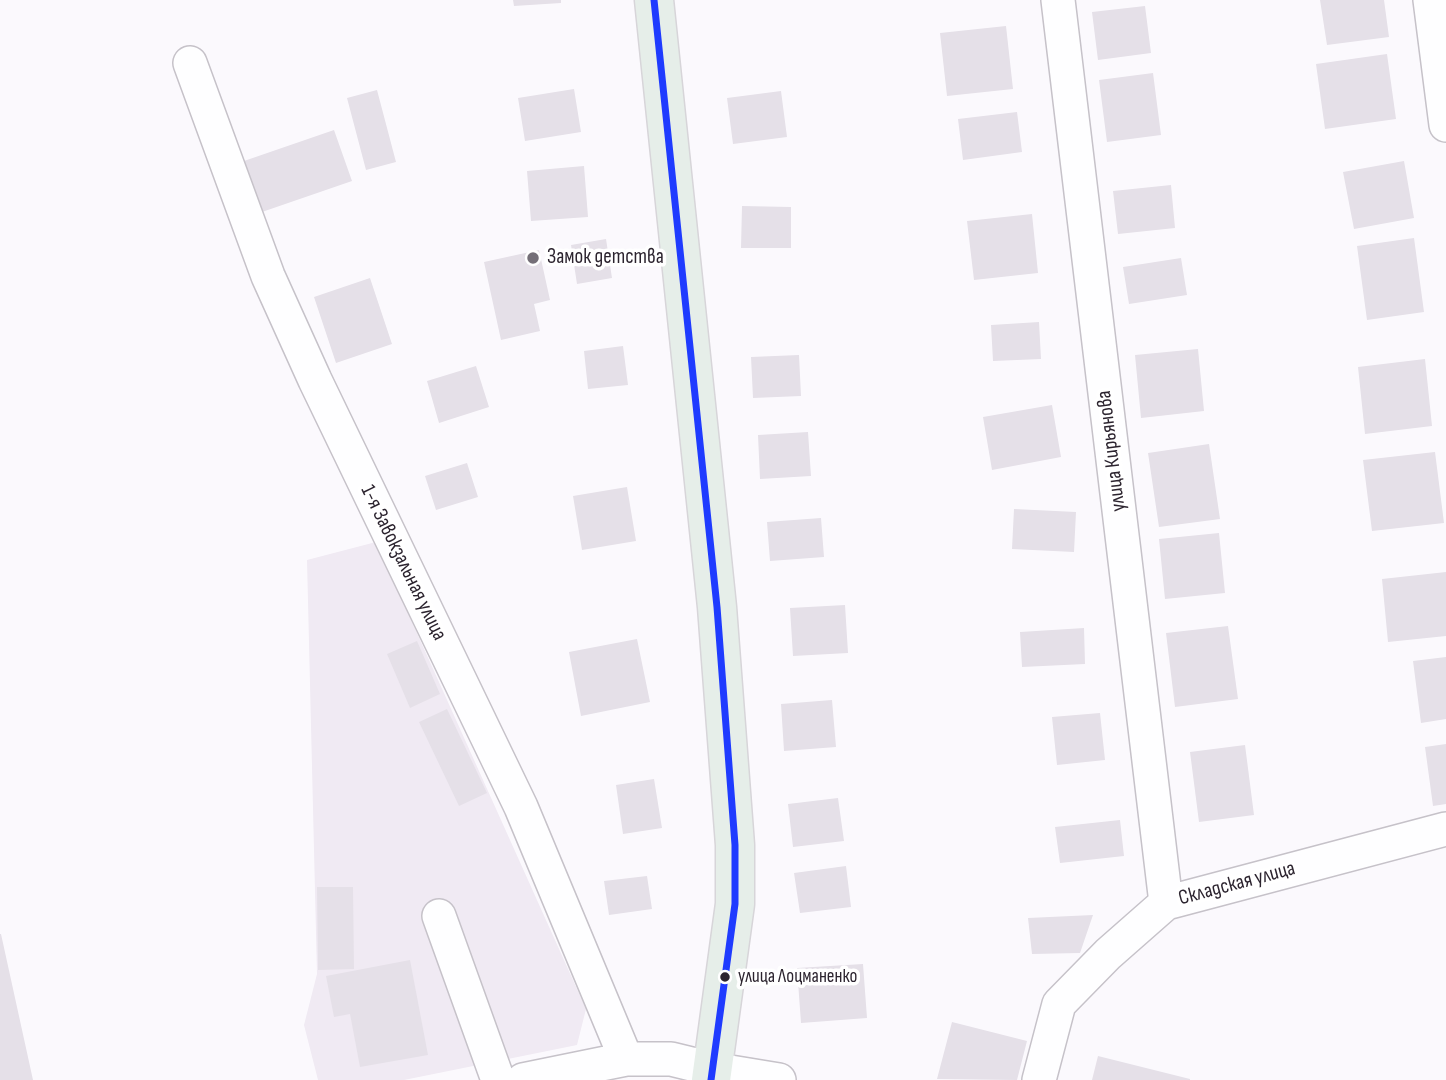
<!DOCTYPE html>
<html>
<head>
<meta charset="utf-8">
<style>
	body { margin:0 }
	canvas { display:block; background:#fbf9fd }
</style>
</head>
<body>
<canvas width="1446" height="1080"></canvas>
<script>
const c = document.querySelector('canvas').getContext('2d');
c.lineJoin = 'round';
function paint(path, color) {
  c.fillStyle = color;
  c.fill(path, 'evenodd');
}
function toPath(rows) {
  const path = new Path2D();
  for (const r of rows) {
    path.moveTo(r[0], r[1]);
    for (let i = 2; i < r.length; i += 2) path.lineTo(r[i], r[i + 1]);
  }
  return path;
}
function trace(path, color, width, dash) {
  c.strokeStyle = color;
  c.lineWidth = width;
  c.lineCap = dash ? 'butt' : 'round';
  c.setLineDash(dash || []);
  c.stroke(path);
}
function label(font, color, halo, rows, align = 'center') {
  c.font = font + ' "Sofia Sans Condensed",sans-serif';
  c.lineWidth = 7;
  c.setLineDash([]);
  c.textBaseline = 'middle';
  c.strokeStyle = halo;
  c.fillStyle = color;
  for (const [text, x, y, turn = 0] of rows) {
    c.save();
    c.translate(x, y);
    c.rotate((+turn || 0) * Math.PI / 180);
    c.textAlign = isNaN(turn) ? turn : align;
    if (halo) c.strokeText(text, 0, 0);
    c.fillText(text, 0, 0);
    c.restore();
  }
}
paint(toPath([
	[376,542,586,1009,577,1045,404,1080,318,1080,304,1025,317,974,307,560]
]), '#f0eaf3');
paint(toPath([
	[513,0,561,0,561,3,514,6],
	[1320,0,1384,0,1389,37,1327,45],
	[1145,6,1151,53,1098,60,1092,12],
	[1006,26,1013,89,947,96,940,33],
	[1387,54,1396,119,1325,129,1316,64],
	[1153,73,1161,135,1107,142,1099,80],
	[574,89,581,132,525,141,518,98],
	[377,90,396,162,366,170,347,98],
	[781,91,787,137,733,144,727,98],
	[1017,112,1022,152,963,160,958,119],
	[334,130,352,181,262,212,244,161],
	[1404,161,1414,218,1354,229,1343,172],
	[584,166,588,217,531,221,527,171],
	[1171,185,1175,228,1118,234,1113,191],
	[742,206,791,207,791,248,741,248],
	[1032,214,1038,273,974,280,967,221],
	[1414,238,1424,312,1367,320,1357,246],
	[606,239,612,278,577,284,571,245],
	[539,250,550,300,534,304,540,331,501,340,484,262],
	[1181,258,1187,295,1129,304,1123,267],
	[370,278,392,344,336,363,314,297],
	[1039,322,1041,359,993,361,991,325],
	[623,346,628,385,588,389,584,351],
	[1198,349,1204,411,1141,418,1135,355],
	[799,355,801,396,753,398,751,357],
	[1425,359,1432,426,1365,434,1358,367],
	[476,366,489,407,439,423,427,381],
	[1052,405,1061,457,992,470,983,417],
	[808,432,811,476,760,479,758,435],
	[1209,444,1220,519,1159,527,1148,453],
	[1435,452,1444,523,1372,531,1363,460],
	[467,463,478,497,436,510,425,476],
	[627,487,636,541,582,550,573,496],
	[1014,509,1076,512,1074,552,1012,549],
	[821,518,824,557,770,561,767,522],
	[1219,533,1225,593,1165,599,1159,539],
	[1446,572,1446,636,1388,642,1382,579],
	[845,605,848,653,793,656,790,608],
	[1228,626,1238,699,1175,707,1166,633],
	[1084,628,1085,664,1022,667,1020,632],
	[637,639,650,702,581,716,569,652],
	[417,641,440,694,410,708,387,654],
	[1446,657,1446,719,1421,723,1413,661],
	[832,700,836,747,784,751,781,704],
	[447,709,487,793,459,806,419,722],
	[1100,713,1105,760,1057,765,1052,717],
	[1446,744,1446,804,1433,806,1425,747],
	[1245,745,1254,815,1199,822,1190,752],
	[654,779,662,828,623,834,616,785],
	[838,798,844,841,793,847,788,804],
	[1120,820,1124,856,1060,863,1055,827],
	[846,866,851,907,800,913,794,873],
	[647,876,652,909,609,915,604,881],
	[317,887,353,887,354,969,318,970],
	[1093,915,1080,953,1032,954,1028,918],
	[0,934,1,934,33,1080,0,1080],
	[410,960,428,1055,360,1067,350,1014,334,1017,326,976],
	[863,964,867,1018,801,1023,797,968],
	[952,1022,1027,1041,1017,1080,937,1079],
	[1098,1056,1190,1079,1190,1080,1092,1080]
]), '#e5e0e8');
const minor = toPath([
	[1058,0,1166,903],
	[1430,0,1446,125],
	[190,63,268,276,315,380,521,807,626,1059],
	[439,916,498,1080],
	[523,1080,626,1059,671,1059,712,1069,779,1080],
	[1039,1080,1059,1004,1108,954,1166,903,1446,829]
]);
const major = toPath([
	[654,0,717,607,735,845,735,904,711,1080]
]);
trace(minor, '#c6c2c9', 36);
trace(major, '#d7d5d9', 41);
trace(minor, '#fefeff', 33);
trace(major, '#e6eee9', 38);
trace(toPath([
	[654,0,717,607,735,845,735,904,711,1080]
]), '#1f3bff', 7);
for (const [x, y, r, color] of [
	[533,258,7,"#746f77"],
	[725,977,6,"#2c242f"]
]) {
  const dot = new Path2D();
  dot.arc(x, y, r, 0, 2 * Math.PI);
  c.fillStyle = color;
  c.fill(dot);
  trace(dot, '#fff', 2.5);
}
label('19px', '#2c242f', '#fff', [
	["улица Лоцманенко",738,977]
], 'left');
label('21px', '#2c242f', '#fff', [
	["Замок детства",547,258]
], 'left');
label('21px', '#2c242f', '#fff', [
	["улица Кирьянова",1112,451,-97],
	["1-я Завокзальная улица",403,563,64],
	["Складская улица",1237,884,-15]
]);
</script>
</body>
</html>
